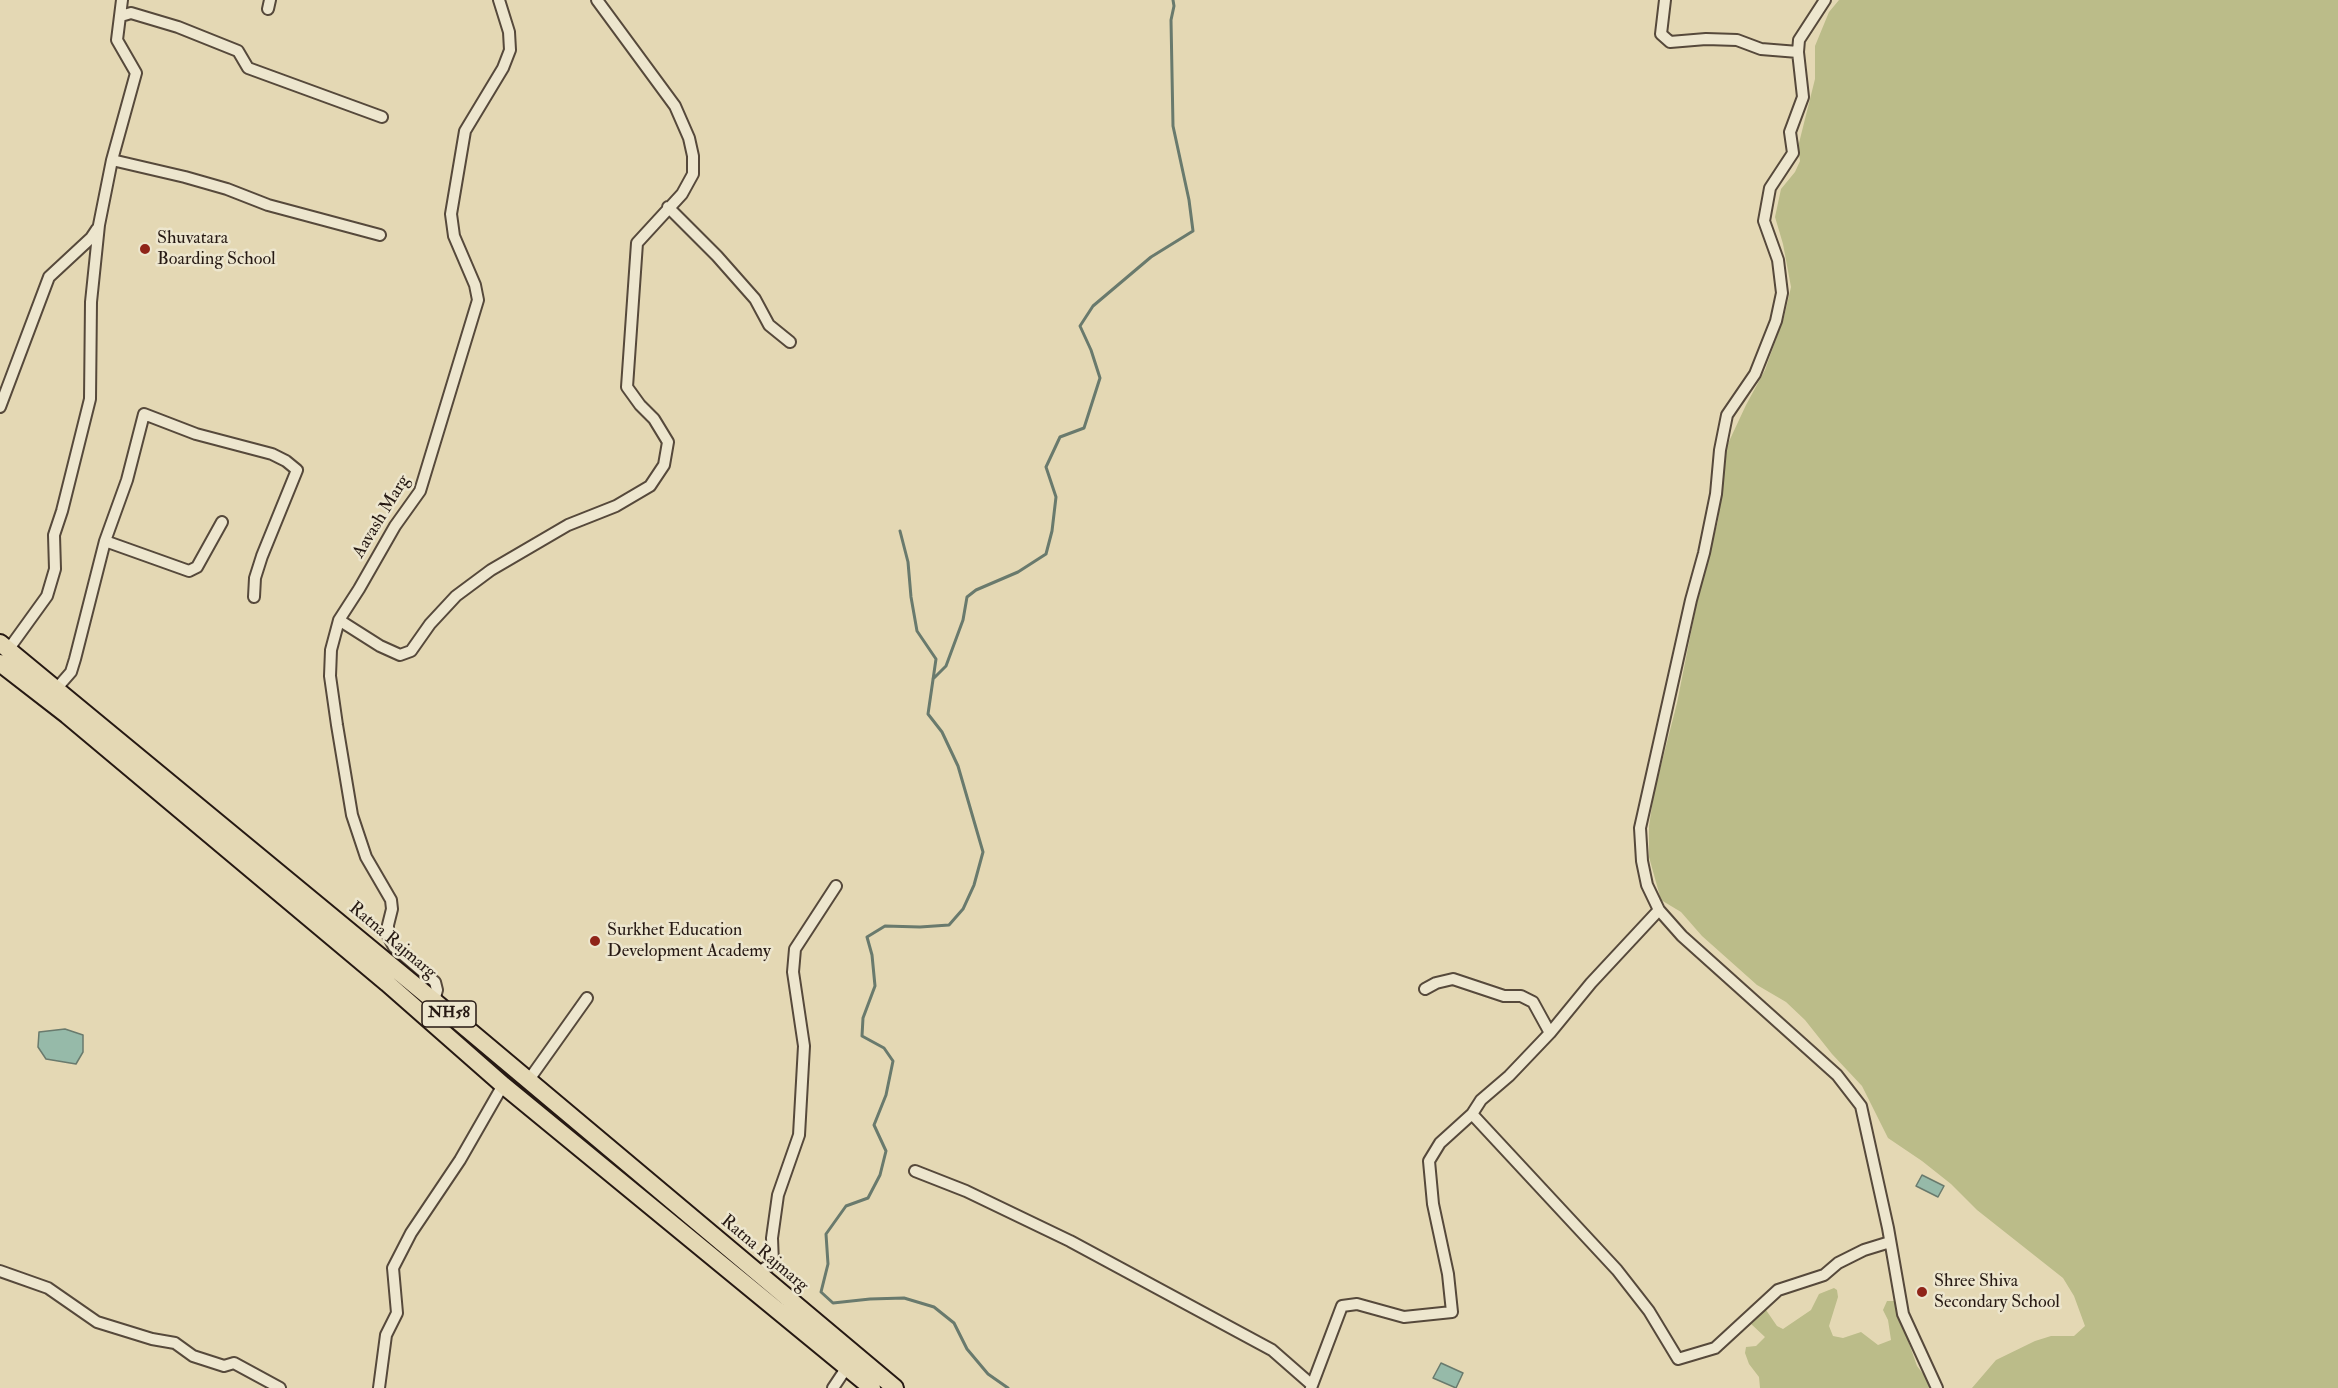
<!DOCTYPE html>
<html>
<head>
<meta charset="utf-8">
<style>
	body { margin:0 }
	canvas { display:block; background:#e4d8b4 }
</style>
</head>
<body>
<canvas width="2338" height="1388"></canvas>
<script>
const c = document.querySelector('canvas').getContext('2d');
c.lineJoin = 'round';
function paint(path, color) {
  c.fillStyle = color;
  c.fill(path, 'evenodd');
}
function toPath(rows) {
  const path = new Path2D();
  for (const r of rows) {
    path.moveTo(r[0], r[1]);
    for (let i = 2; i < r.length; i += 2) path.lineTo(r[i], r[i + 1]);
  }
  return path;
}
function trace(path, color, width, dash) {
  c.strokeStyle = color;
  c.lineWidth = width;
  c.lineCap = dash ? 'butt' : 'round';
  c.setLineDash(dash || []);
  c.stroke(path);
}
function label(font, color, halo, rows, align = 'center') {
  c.font = font + ' "IM FELL Double Pica",serif';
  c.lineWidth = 5;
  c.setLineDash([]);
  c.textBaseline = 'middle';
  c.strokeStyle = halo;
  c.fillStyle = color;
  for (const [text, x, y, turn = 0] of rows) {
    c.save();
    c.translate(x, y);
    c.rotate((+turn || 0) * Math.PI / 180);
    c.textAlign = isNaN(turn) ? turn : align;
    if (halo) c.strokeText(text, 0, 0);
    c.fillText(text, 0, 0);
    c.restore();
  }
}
paint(toPath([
	[1839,0,2338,0,2338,1388,1972,1388,1996,1360,2035,1341,2051,1336,2074,1336,2085,1326,2074,1296,2063,1278,1977,1210,1951,1184,1922,1161,1888,1138,1862,1086,1832,1054,1805,1020,1786,1002,1757,985,1702,936,1681,912,1661,900,1649,857,1649,826,1654,793,1677,703,1699,592,1718,521,1725,450,1746,405,1765,370,1784,317,1791,287,1783,244,1775,217,1781,189,1795,172,1800,161,1798,147,1815,79,1815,46,1829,12],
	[1834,1288,1837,1290,1838,1297,1829,1326,1833,1336,1843,1338,1861,1332,1878,1345,1891,1340,1888,1320,1883,1310,1887,1301,1894,1301,1917,1366,1927,1379,1930,1388,1760,1388,1759,1377,1749,1364,1745,1353,1746,1347,1756,1346,1765,1337,1750,1323,1762,1310,1766,1310,1777,1326,1783,1329,1811,1310,1819,1294]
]), '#bbbc89');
const water = toPath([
	[65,1029,83,1035,83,1052,76,1064,46,1059,38,1047,39,1032,65,1029],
	[1922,1175,1944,1186,1938,1197,1916,1186,1922,1175],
	[1441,1363,1463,1373,1456,1388,1433,1378,1441,1363]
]);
paint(water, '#96baa9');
trace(water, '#697a6d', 1.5);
trace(toPath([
	[900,531,908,562,911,597,917,631,936,659,928,714,942,732,958,766,983,852,974,885,963,909,949,925,920,927,885,926,867,937,872,955,875,986,863,1018,862,1036,884,1048,893,1061,886,1095,874,1125,886,1151,880,1175,868,1198,846,1206,826,1234,828,1264,821,1292,833,1303,870,1299,904,1298,934,1307,954,1323,967,1349,988,1374,1008,1388],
	[933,679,946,666,963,620,967,597,976,590,1018,572,1046,554,1052,531,1056,497,1046,467,1060,437,1084,428,1100,378,1091,350,1080,326,1093,306,1151,257,1193,231,1189,200,1173,126,1171,20,1174,6,1173,0]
]), '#697a6d', 3);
const street = toPath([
	[1665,0,1661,34,1670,42,1706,39,1737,40,1761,49,1798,52],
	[1825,0,1799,40,1798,52,1803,97,1790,132,1793,153,1770,188,1764,221,1778,260,1782,293,1776,321,1755,374,1727,415,1720,450,1716,494,1704,553,1691,600,1640,828,1642,861,1647,885,1659,910,1682,936,1837,1075,1861,1106,1888,1228,1903,1314,1937,1388],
	[268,9,270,0],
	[121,16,131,13,178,27,238,51,248,68,382,117],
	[112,160,185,177,227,189,268,205,380,235],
	[668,207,717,256,755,299,769,325,790,342],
	[0,407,49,277,91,238,97,229],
	[105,541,189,571,197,567,222,522],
	[339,620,380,646,400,655,411,651,430,624,456,596,491,570,568,525,616,506,650,486,664,465,668,442,654,419,640,405,627,387,637,243,682,194,693,174,693,156,689,138,675,106,597,0],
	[8,650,47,596,55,569,54,535,62,511,90,399,91,302,99,225,112,160,136,73,117,40,122,0],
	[57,688,71,672,75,659,105,541,127,480,144,414,196,434,272,454,286,461,297,470,262,556,255,578,254,597],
	[1425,989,1436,983,1453,979,1504,996,1521,996,1533,1002,1550,1033],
	[434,1001,437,990,435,982,394,947,388,936,388,925,392,909,391,900,366,857,352,815,337,725,330,676,331,650,339,620,359,589,395,526,420,491,478,300,475,285,454,236,451,214,465,131,503,68,510,50,509,32,499,0],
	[528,1081,587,998],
	[1472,1114,1617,1270,1649,1311,1678,1359,1715,1348,1778,1290,1824,1275,1838,1263,1864,1250,1890,1242],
	[915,1171,966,1191,1070,1241,1272,1350,1312,1385],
	[0,1271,48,1288,97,1322,152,1339,175,1343,193,1356,224,1366,234,1363,280,1388],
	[757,1273,773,1263,772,1238,778,1195,799,1135,804,1046,793,972,795,949,836,886],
	[379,1388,386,1335,397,1313,393,1268,411,1233,460,1160,503,1085],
	[833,1388,847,1367],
	[1311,1388,1342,1306,1357,1304,1404,1317,1452,1312,1448,1274,1433,1204,1429,1161,1440,1143,1472,1114,1481,1100,1509,1076,1550,1033,1591,983,1659,910]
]);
const primary = toPath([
	[0,643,434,1001,895,1388],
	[0,663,67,715,387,983,503,1085,872,1388]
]);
trace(street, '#56493b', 14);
trace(primary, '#261913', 20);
trace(street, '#ede6ce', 10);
trace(primary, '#e4d8b4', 16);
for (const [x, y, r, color] of [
	[145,249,6,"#8f2418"],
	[595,941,6,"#8f2418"],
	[1922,1292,6,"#8f2418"]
]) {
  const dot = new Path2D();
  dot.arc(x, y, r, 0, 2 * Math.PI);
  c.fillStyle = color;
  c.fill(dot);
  trace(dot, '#ede6ce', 2);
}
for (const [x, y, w] of [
	[449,1014,54]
]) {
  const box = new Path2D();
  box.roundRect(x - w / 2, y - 13, w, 26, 4.5);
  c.fillStyle = '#ede6ce';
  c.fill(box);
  trace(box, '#261913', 1.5);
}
label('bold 16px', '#261913', null, [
	["NH58",449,1014]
]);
label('18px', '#261913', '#ede6ce', [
	["Shuvatara",157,239],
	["Boarding School",157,260],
	["Surkhet Education",607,931],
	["Development Academy",607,952],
	["Shree Shiva",1934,1282],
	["Secondary School",1934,1303]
], 'left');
label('18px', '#261913', '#ede6ce', [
	["Aavash Marg",382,517,-59],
	["Ratna Rajmarg",392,941,40],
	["Ratna Rajmarg",764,1254,40]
]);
</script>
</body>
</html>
